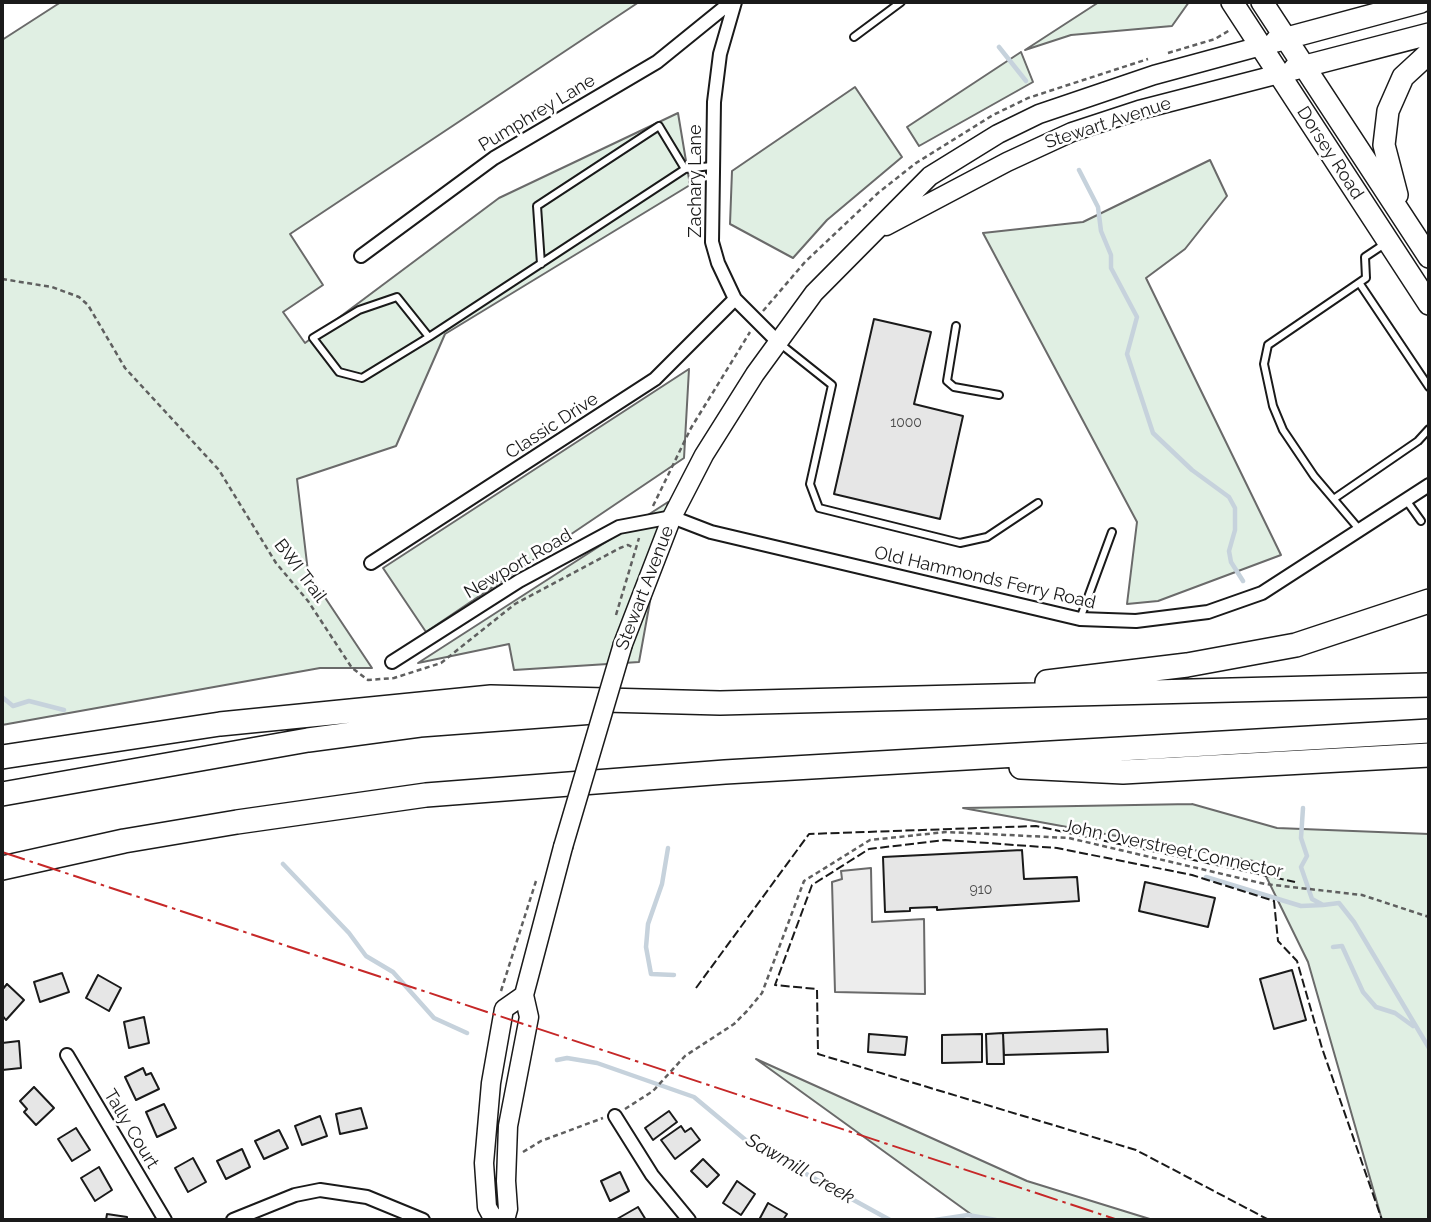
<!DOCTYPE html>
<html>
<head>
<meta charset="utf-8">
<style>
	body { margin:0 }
	#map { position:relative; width:1431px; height:1222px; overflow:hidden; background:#fff; font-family:Raleway,sans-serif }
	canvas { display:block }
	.frame { position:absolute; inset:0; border:4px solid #1a1a1a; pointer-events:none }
</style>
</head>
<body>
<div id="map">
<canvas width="1431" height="1222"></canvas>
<div class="frame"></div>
</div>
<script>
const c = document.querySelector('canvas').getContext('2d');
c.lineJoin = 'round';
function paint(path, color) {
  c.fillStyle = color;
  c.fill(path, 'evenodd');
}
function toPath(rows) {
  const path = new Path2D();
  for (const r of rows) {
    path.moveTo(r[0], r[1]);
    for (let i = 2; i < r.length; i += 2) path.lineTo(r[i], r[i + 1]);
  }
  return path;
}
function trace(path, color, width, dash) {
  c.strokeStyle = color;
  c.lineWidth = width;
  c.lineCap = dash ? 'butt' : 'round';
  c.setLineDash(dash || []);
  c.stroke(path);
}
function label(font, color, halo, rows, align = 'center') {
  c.font = font + ' Raleway,sans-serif';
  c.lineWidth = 5;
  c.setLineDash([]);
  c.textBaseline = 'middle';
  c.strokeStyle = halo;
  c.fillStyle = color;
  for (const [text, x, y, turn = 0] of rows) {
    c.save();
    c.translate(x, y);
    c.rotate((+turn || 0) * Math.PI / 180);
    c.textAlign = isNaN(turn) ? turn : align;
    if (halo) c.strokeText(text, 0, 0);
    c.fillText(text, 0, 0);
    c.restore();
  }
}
const green = toPath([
	[61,2,639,2,290,234,323,285,283,312,305,343,499,198,678,113,690,185,445,334,396,446,297,479,308,572,372,668,320,668,2,725,2,40,61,2],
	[1099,2,1189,2,1172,26,1071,35,1025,50,1099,2],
	[1021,52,1033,82,919,146,907,127,1021,52],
	[855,87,902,157,827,220,793,258,730,224,732,171,855,87],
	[1210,160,1227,196,1185,249,1146,278,1281,555,1158,601,1127,604,1137,522,983,233,1083,222,1210,160],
	[689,369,684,458,426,632,383,568,689,369],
	[668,502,639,662,514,670,509,644,418,663,668,502],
	[1192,804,1277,828,1429,834,1429,1220,1382,1220,1308,962,1259,862,963,808,1192,804],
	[756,1059,1027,1181,1153,1220,979,1220,756,1059]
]);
paint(green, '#e0efe3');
trace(green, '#6a6a6a', 2);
const parking = toPath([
	[871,868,872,922,924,919,925,994,835,992,832,882,842,879,841,871,871,868]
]);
paint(parking, '#ededed');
trace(parking, '#6a6a6a', 2);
trace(toPath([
	[999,47,1026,81],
	[1079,170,1098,207,1101,231,1111,255,1111,268,1137,317,1127,354,1153,433,1192,470,1229,497,1235,508,1235,530,1229,551,1231,562,1243,581],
	[2,697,13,706,29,701,64,710],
	[1303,808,1301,838,1307,856,1301,867,1312,899,1323,905,1339,903,1354,922,1429,1048],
	[668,848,662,884,648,924,646,947,651,974,674,975],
	[283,864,349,933,366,956,393,972,434,1018,467,1033],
	[1206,877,1301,906,1323,905],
	[1333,947,1342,946,1363,992,1376,1007,1395,1013,1413,1026],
	[557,1060,567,1058,597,1063,694,1097,748,1142,890,1220],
	[935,1220,968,1215,996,1220]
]), '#c6d2dc', 4.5);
const building = toPath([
	[874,319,931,332,914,404,963,416,940,519,834,494,874,319],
	[1022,850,1024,879,1077,877,1079,901,937,910,937,907,910,908,910,911,885,912,883,857,1022,850],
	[1145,882,1215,898,1208,927,1139,911,1145,882],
	[1292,970,1306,1020,1274,1029,1260,979,1292,970],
	[62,973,69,992,40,1002,34,982,62,973],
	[98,975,121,988,109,1011,86,998,98,975],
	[7,984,24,1000,6,1020,2,1015,2,990,7,984],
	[144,1017,149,1043,129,1048,124,1022,144,1017],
	[1107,1029,1108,1052,1004,1055,1003,1033,1107,1029],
	[1003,1033,1004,1064,987,1064,986,1034,1003,1033],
	[869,1034,907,1037,905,1055,868,1052,869,1034],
	[982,1034,982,1062,942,1063,942,1035,982,1034],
	[19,1041,21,1068,2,1070,2,1043,19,1041],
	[143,1068,146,1075,151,1073,159,1089,136,1100,125,1077,143,1068],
	[34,1087,54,1108,36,1125,24,1112,27,1109,20,1101,34,1087],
	[164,1104,176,1128,157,1137,146,1112,164,1104],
	[361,1108,367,1128,340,1134,336,1114,361,1108],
	[669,1111,677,1122,653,1140,645,1128,669,1111],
	[320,1116,327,1136,302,1145,295,1126,320,1116],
	[681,1126,685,1132,691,1128,700,1140,675,1159,661,1140,681,1126],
	[76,1128,90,1150,72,1161,58,1139,76,1128],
	[279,1130,288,1148,264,1159,255,1141,279,1130],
	[242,1149,250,1167,226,1179,217,1161,242,1149],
	[193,1158,206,1182,188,1192,175,1168,193,1158],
	[703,1159,719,1175,707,1187,691,1171,703,1159],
	[99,1167,112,1190,95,1201,81,1178,99,1167],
	[620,1172,629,1191,610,1201,601,1181,620,1172],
	[737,1181,755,1194,741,1215,723,1203,737,1181],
	[768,1203,787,1214,783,1220,759,1220,768,1203],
	[638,1207,646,1220,618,1220,617,1219,638,1207],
	[107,1214,127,1217,127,1220,106,1220,107,1214]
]);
paint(building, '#e6e6e6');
trace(building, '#1a1a1a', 2);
const lane = toPath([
	[854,37,901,2],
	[541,264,537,206,659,126,685,169],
	[1360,284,1429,387],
	[956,326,947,381,954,387,999,395],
	[429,337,397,297,359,310,313,338,339,372,362,378,429,337,685,169,711,166],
	[778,342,832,385,810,484,819,508,960,543,987,537,1038,503],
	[1335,498,1418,441,1429,429],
	[1406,500,1421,521],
	[1359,529,1314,476,1283,430,1273,406,1264,364,1268,345,1366,278,1365,257,1386,243],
	[1080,619,1112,532]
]);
const street = toPath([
	[735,2,720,54,714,102,712,242,718,263,735,299,777,341],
	[361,256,494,158,657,62,731,2],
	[371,563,655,379,735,299],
	[392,662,519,581,619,527,672,517,711,532,1080,619,1136,621,1208,612,1262,593,1429,485],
	[67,1055,165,1220],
	[615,1116,652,1175,689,1220],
	[233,1220,295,1195,320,1190,367,1197,423,1220]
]);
const secondary = toPath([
	[886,226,1007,162,1072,132,1139,110,1279,74],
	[623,644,672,517,704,455,755,374,814,293,930,176,998,134,1039,114,1154,75,1261,46],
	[494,1220,487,1207,484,1163,491,1083,504,1009,524,995],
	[505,1220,508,1209,506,1181,508,1126,529,1017,524,995,563,847]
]);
const primary = toPath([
	[1232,2,1429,304],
	[1262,2,1429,257],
	[1276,41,1421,2],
	[1294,69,1429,34],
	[1397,195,1384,145,1388,111,1403,77,1429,53]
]);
const highway = toPath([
	[1047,682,1187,665,1296,645,1429,601],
	[2,757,220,724,491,697,720,703,1429,685],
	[1021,767,1123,772,1429,755],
	[2,794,308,740,420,725,594,712],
	[2,868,124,841,237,822,426,795,725,772,1429,731]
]);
trace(lane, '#1a1a1a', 10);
trace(street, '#1a1a1a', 16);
trace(secondary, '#1a1a1a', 21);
trace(primary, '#1a1a1a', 24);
trace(highway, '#1a1a1a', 26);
trace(toPath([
	[1168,53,1215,39,1230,30],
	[2,279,52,287,79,297,88,305,125,368,219,470,276,563,308,601,352,668,368,680,394,678,441,663,515,604,620,548,628,545,634,548],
	[763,311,805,262,878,193,916,163,993,115,1028,98,1148,59],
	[653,506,691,428,750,332],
	[616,615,639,538],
	[501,991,536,881],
	[625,1109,653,1091,685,1056,734,1024,747,1011,762,993,804,881,870,840,946,832,1069,838,1265,884,1362,895,1429,917],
	[523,1152,541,1141,603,1118]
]), '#5f5f5f', 2.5, [5, 3.5]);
trace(lane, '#fff', 6);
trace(street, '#fff', 12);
trace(secondary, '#fff', 18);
trace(primary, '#fff', 21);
trace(highway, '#fff', 23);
const secondaryBridge = toPath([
	[563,847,623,644]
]);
trace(secondaryBridge, '#1a1a1a', 21, []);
trace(secondaryBridge, '#fff', 18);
trace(toPath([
	[696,988,809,834,1036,826,1295,882],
	[1269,1220,1136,1150,818,1054,817,989,775,985,812,885,869,849,945,840,1057,848,1192,875,1274,901,1278,941,1297,961,1322,1048,1382,1220]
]), '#1a1a1a', 2, [9, 3.5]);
trace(toPath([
	[2,852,1118,1220]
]), '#c62828', 2, [24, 5, 3.5, 5]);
label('14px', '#4d4d4d', null, [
	["1000",906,423],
	["910",981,890]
]);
label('18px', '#1a1a1a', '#fff', [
	["Pumphrey Lane",537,113,-31],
	["Stewart Avenue",1108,123,-18],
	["Dorsey Road",1330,153,57],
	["Zachary Lane",696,181,-90],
	["Classic Drive",552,426,-33],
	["Newport Road",518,564,-30],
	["BWI Trail",300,571,53],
	["Old Hammonds Ferry Road",985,578,13],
	["Stewart Avenue",645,588,-69],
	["John Overstreet Connector",1173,849,12],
	["Tally Court",131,1129,59]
]);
label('italic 19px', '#1a1a1a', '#fff', [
	["Sawmill Creek",800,1169,30]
]);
</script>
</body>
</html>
